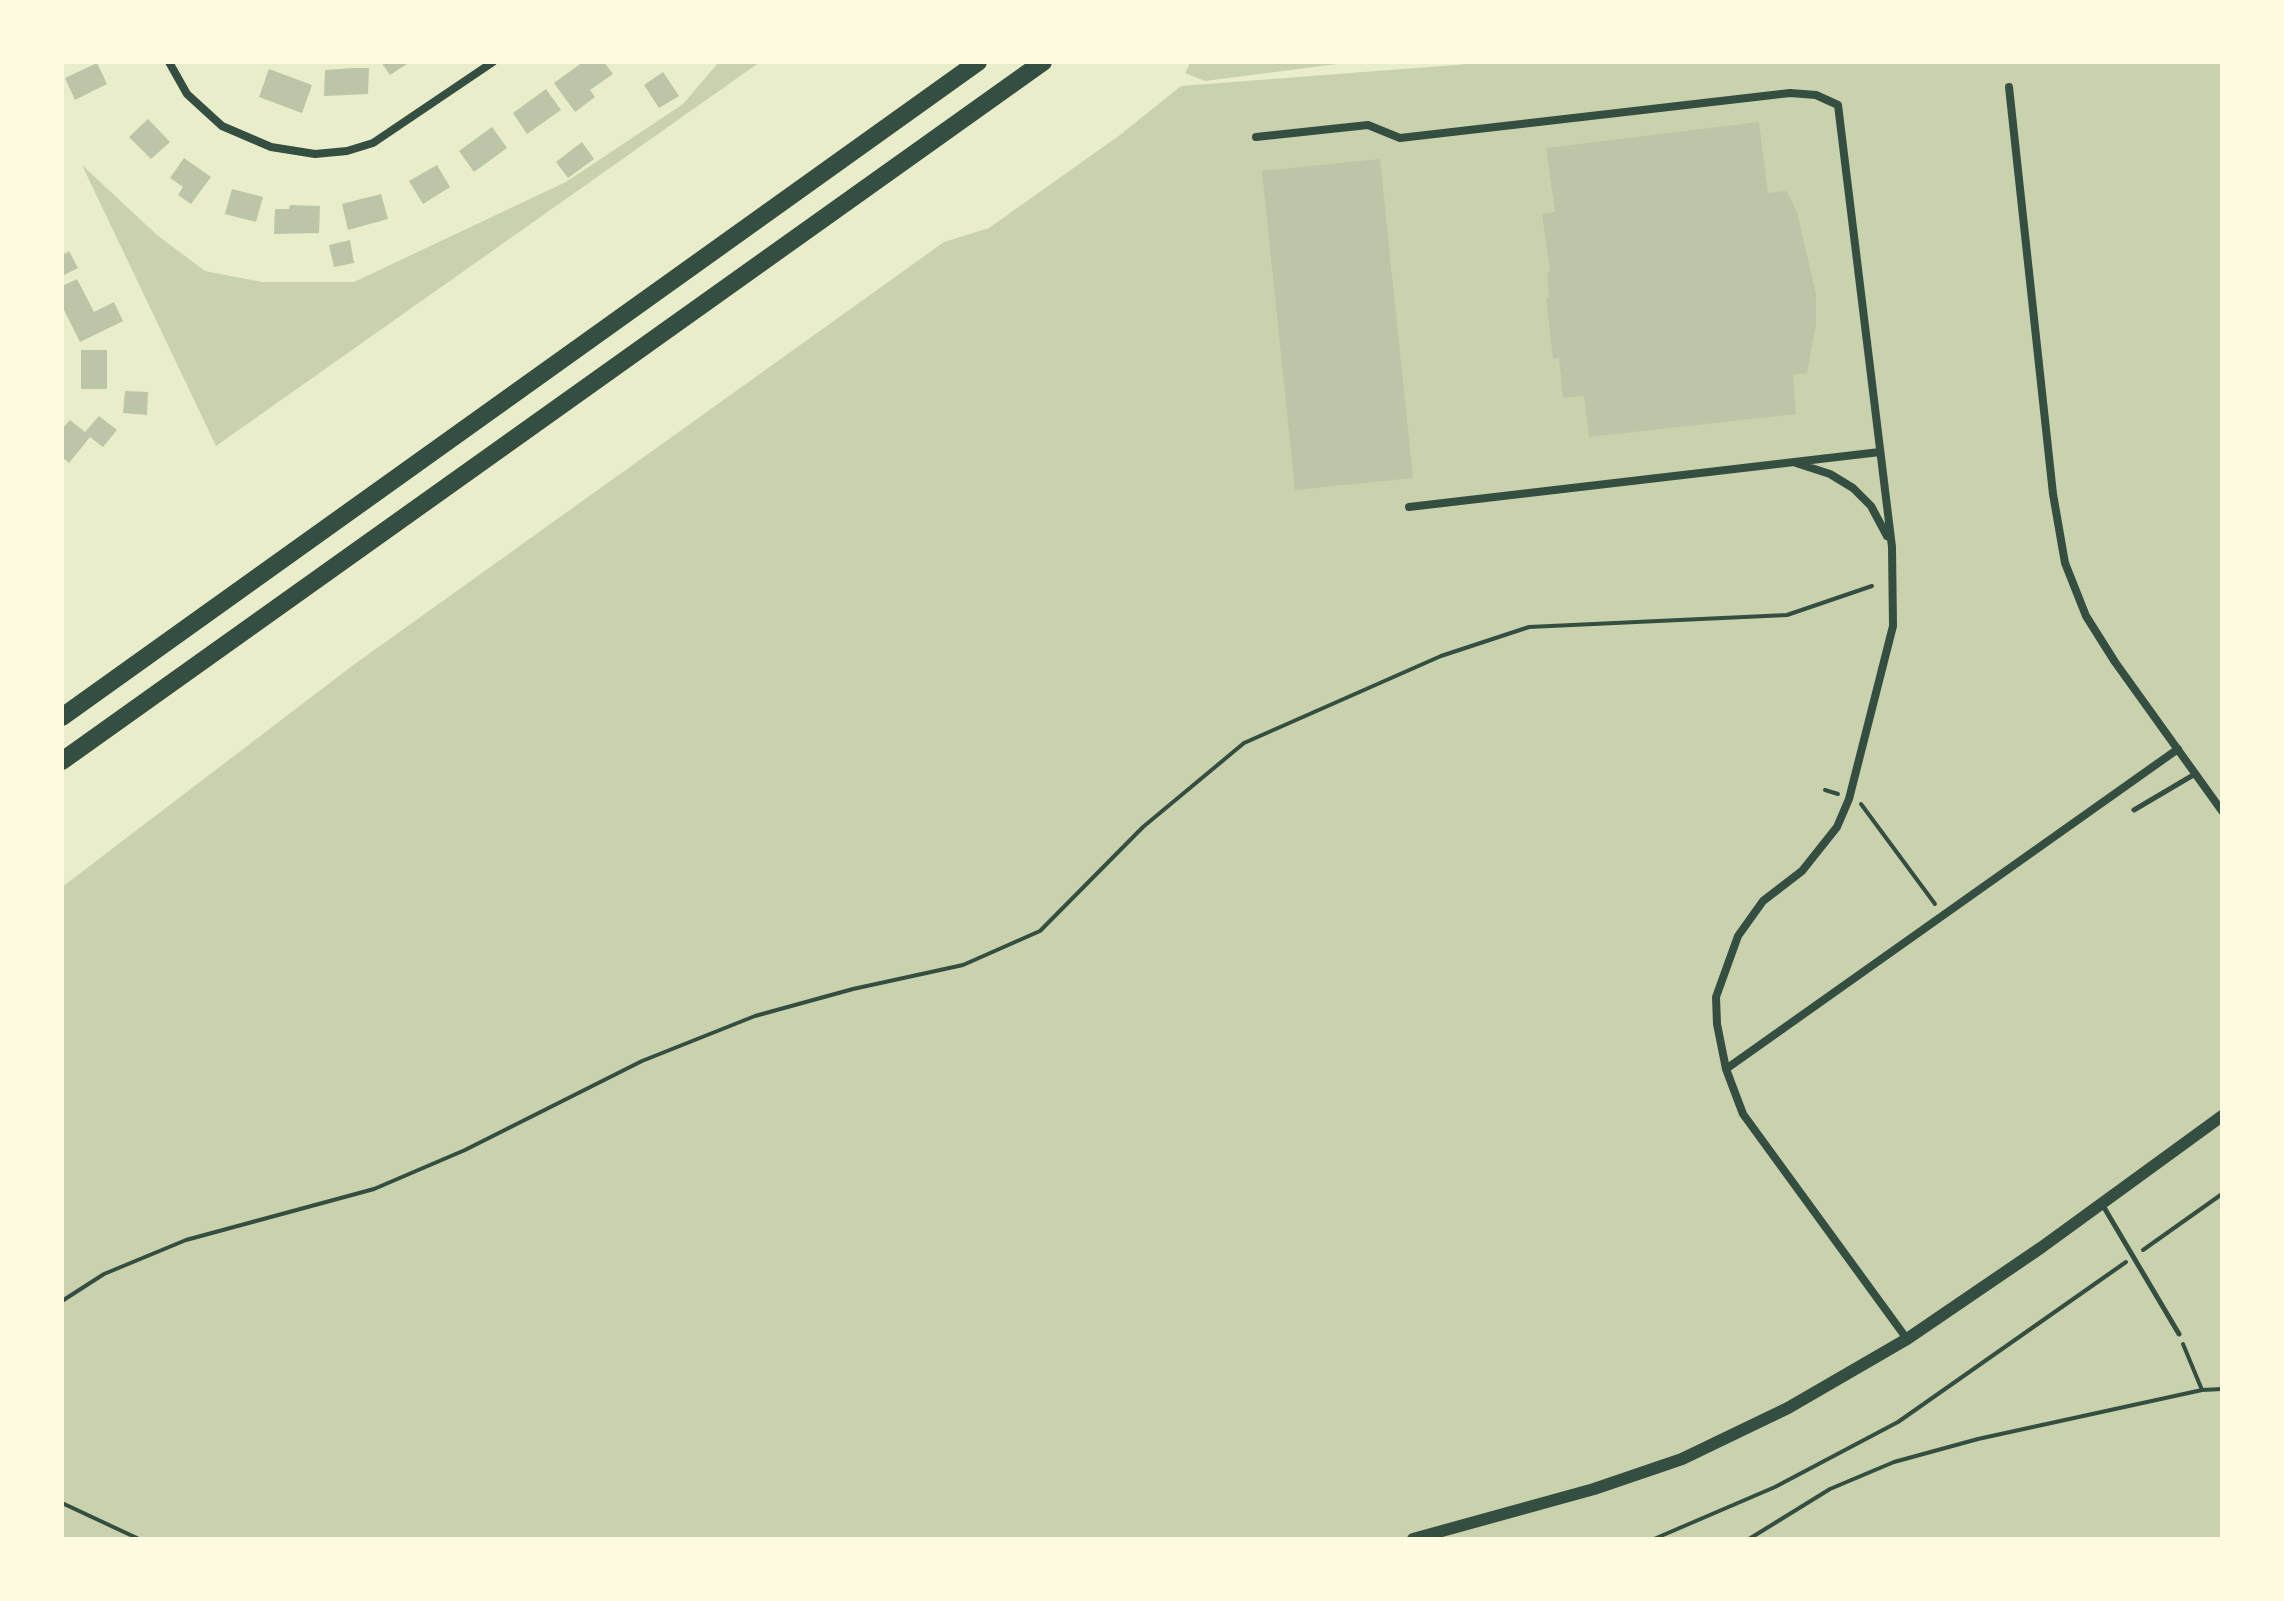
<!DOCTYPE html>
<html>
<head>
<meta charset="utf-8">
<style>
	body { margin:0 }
	#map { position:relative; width:2284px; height:1601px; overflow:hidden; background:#e9edc9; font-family:"Nunito Sans",sans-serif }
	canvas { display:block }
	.frame { position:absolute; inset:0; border:64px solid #fefae0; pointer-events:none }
</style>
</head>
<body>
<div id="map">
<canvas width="2284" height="1601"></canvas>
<div class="frame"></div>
</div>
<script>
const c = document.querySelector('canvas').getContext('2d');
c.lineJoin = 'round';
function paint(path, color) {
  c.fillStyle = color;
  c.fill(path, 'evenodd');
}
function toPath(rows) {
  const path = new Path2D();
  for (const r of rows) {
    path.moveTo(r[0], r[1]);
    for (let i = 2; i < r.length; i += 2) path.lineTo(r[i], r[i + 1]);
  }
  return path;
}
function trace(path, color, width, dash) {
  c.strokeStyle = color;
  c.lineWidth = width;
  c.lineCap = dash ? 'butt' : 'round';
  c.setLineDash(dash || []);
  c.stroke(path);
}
paint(toPath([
	[719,62,760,62,216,446,82,165,157,235,205,271,262,282,354,282,566,182,683,104],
	[1191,62,1353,62,1205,81,1185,73],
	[1494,62,2222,62,2222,1539,62,1539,62,887,352,666,944,242,989,228,1120,135,1181,86]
]), '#cad2ad');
paint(toPath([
	[381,62,410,62,390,75],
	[583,62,604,62,613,74,590,90,595,97,575,112,554,83],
	[97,63,107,84,75,100,65,78],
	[354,68,369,68,368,94,324,96,325,70],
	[269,69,312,85,302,113,259,97],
	[663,72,679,96,659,108,644,85],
	[546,89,561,110,527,134,513,113],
	[148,119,170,142,151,159,129,137],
	[1759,122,1768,193,1786,191,1797,212,1816,294,1816,324,1807,373,1793,375,1796,414,1589,437,1584,396,1563,398,1559,358,1553,359,1546,298,1549,298,1547,273,1550,272,1542,214,1555,212,1546,148],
	[492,127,507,148,474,172,459,151],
	[582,142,594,159,568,178,556,162],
	[184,158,211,177,191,204,178,195,183,187,170,178],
	[1380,159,1413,478,1295,490,1262,171],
	[437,165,450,187,423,204,409,181],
	[232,189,263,197,256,222,225,214],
	[381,194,388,219,348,230,342,204],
	[290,205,320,206,319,233,274,234,275,209,289,209],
	[350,240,354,263,334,267,329,245],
	[62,248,65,254,69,251,78,268,62,276],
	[77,279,94,312,114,302,123,321,80,342,62,306,62,286],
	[81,350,107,350,107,389,81,389],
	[125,391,148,392,147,415,123,413],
	[99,416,117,430,103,447,90,437,69,463,62,457,62,429,70,420,85,432]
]), '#bcc5a7');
trace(toPath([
	[1825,790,1838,794],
	[1861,804,1935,904],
	[2143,1250,2222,1194],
	[62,1301,104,1274,186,1240,374,1189,465,1150,642,1061,755,1016,853,989,963,965,1040,931,1143,827,1244,743,1441,656,1529,627,1787,615,1872,586],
	[2183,1344,2202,1390],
	[62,1503,139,1539],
	[1654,1539,1775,1487,1898,1422,2126,1262],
	[1749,1539,1830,1489,1894,1462,1978,1439,2202,1390,2222,1389]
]), '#344e41', 4);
trace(toPath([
	[2134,810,2195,774],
	[2102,1204,2179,1334]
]), '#344e41', 5);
trace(toPath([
	[169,62,187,94,222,126,271,147,315,154,347,151,373,143,493,62],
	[2009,87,2053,494,2065,563,2086,616,2115,662,2222,811],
	[1256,137,1368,125,1400,138,1790,93,1816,95,1838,105,1892,547,1893,626,1849,799,1837,827,1802,871,1763,901,1738,936,1716,997,1717,1024,1726,1069,1743,1114,1907,1339],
	[1796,463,1830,474,1853,488,1871,506,1887,536],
	[1409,507,1880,452],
	[1726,1069,2178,749]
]), '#344e41', 8);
trace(toPath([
	[1413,1539,1594,1489,1682,1459,1788,1408,1907,1339,2042,1247,2222,1116]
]), '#344e41', 12);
trace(toPath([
	[62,717,978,62],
	[62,761,1043,62]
]), '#344e41', 18);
</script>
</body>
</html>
